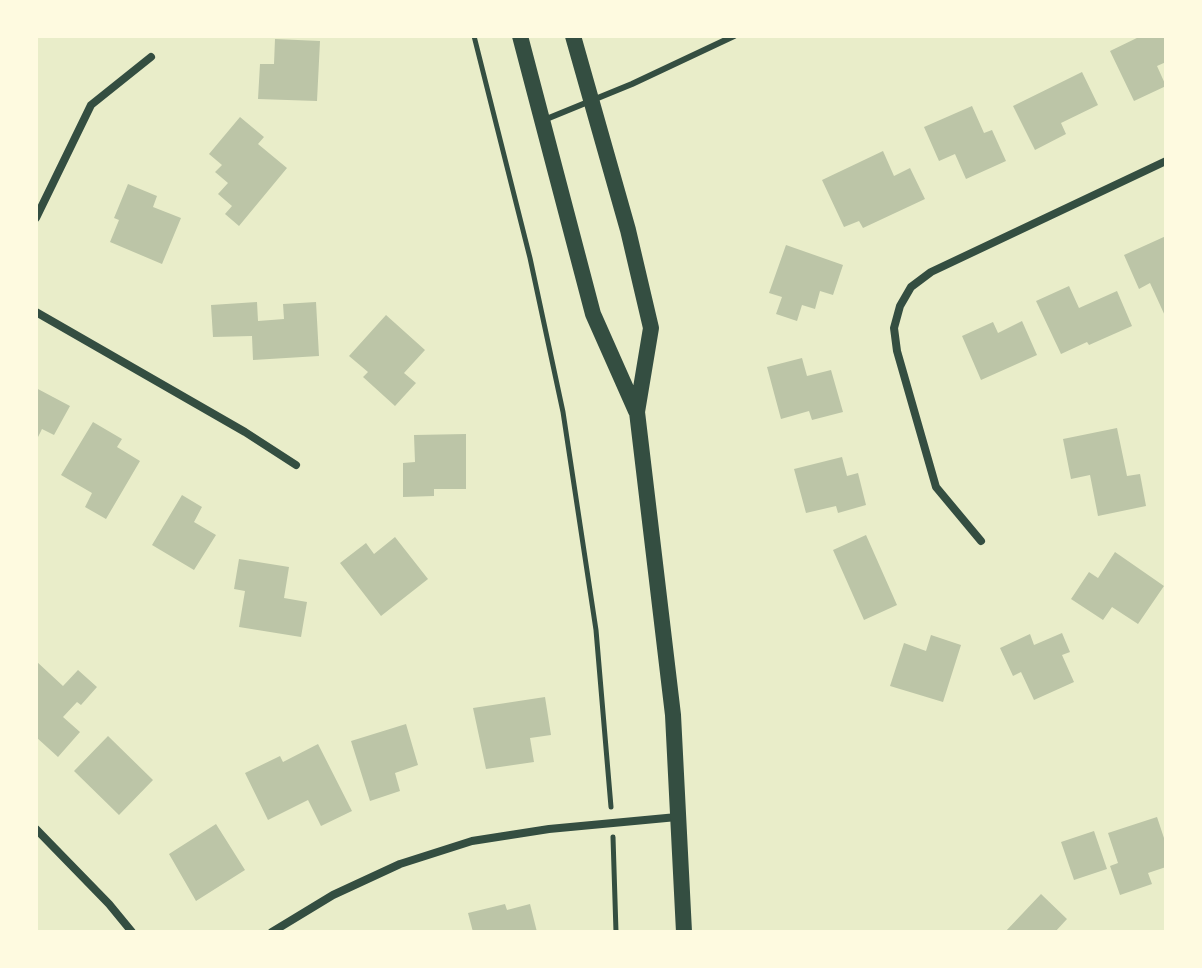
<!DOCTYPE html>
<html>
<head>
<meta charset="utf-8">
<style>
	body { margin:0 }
	#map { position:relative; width:1202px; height:968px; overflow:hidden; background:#e9edc9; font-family:"Titillium Web",sans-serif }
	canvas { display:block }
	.frame { position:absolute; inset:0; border:38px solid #fefae0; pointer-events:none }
</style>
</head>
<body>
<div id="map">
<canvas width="1202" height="968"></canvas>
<div class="frame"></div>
</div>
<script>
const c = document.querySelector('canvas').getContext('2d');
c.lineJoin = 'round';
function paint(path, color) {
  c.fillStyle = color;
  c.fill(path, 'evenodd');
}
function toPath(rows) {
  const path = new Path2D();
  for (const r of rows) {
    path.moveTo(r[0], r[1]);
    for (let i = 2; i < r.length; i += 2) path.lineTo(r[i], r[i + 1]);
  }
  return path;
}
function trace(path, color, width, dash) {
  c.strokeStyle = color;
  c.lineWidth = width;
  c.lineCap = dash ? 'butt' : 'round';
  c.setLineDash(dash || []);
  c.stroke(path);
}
paint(toPath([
	[1141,36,1166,36,1166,62,1157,66,1166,86,1134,101,1110,51],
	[275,39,320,41,317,101,258,99,260,64,274,64],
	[1082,72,1098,105,1061,123,1066,134,1035,150,1013,106],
	[972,106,984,133,992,130,1006,161,966,179,955,154,939,161,924,127],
	[240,117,264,137,258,144,287,168,239,226,225,214,232,206,218,194,228,183,215,172,222,165,209,154],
	[883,151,894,176,910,168,925,199,863,228,859,221,844,227,822,180],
	[128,184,157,196,153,207,181,218,162,264,110,242,119,220,114,218],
	[1166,236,1166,318,1150,283,1139,289,1124,255],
	[786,245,843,265,833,295,820,291,815,309,802,305,797,321,776,314,782,297,769,293],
	[1069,286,1079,308,1117,291,1132,326,1089,345,1087,342,1061,354,1036,301],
	[257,302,258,321,284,319,283,304,316,302,319,356,253,360,252,336,213,337,211,305],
	[386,315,425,350,404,373,416,383,395,406,363,377,368,372,349,356],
	[1022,321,1037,355,981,380,962,336,993,322,998,333],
	[802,358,807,376,831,370,843,412,812,420,809,411,781,419,767,367],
	[36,388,70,406,54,435,42,429,36,441],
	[93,422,122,439,117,447,140,461,106,519,85,507,92,493,61,475],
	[1117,428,1127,476,1140,474,1146,506,1098,516,1090,475,1071,479,1063,439],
	[466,434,466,489,434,489,434,496,403,497,403,463,415,462,414,435],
	[842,457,847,476,858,473,866,505,838,513,836,506,806,513,794,469],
	[182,495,202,507,194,522,216,535,194,570,152,545],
	[866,535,897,605,864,620,833,550],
	[395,537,428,579,381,616,340,563,366,543,374,554],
	[1115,552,1164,586,1138,624,1112,607,1103,620,1071,599,1089,572,1098,578],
	[239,559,289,567,284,598,307,602,301,637,239,627,245,591,234,589],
	[1062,633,1070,652,1062,655,1074,682,1034,700,1021,672,1013,676,1000,648,1030,634,1034,645],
	[931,635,961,645,943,702,890,686,904,643,926,651],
	[36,661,63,686,78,670,97,687,81,705,77,702,63,717,80,732,58,757,36,737],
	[545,697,551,735,530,738,534,762,486,769,473,708],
	[406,724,418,765,395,773,400,791,370,801,351,741],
	[108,736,153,780,119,815,74,771],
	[318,744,352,811,321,826,308,800,268,820,245,773,280,756,283,762],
	[1157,817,1166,844,1166,867,1148,873,1152,884,1120,895,1110,866,1118,863,1108,833],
	[216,824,245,870,196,901,169,854],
	[1094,831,1107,869,1074,880,1061,842],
	[1041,894,1067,919,1055,932,1005,932],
	[505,904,507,910,530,904,537,932,473,932,468,913]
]), '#bcc5a7');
trace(toPath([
	[474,36,530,258,563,412,596,630,611,807],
	[613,837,616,932]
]), '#344e41', 5);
trace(toPath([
	[544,120,632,84,734,36]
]), '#344e41', 6);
trace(toPath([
	[36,218,91,105,151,57],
	[36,312,245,432,296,465],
	[981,541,936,487,897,351,894,328,900,306,911,287,931,272,1166,161],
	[36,829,109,904,132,932],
	[272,932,333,895,400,864,472,841,549,829,677,817]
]), '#344e41', 8);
trace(toPath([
	[520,36,593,314,636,411],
	[573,36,628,230,651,328,637,412,673,715,684,932]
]), '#344e41', 16);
</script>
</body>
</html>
